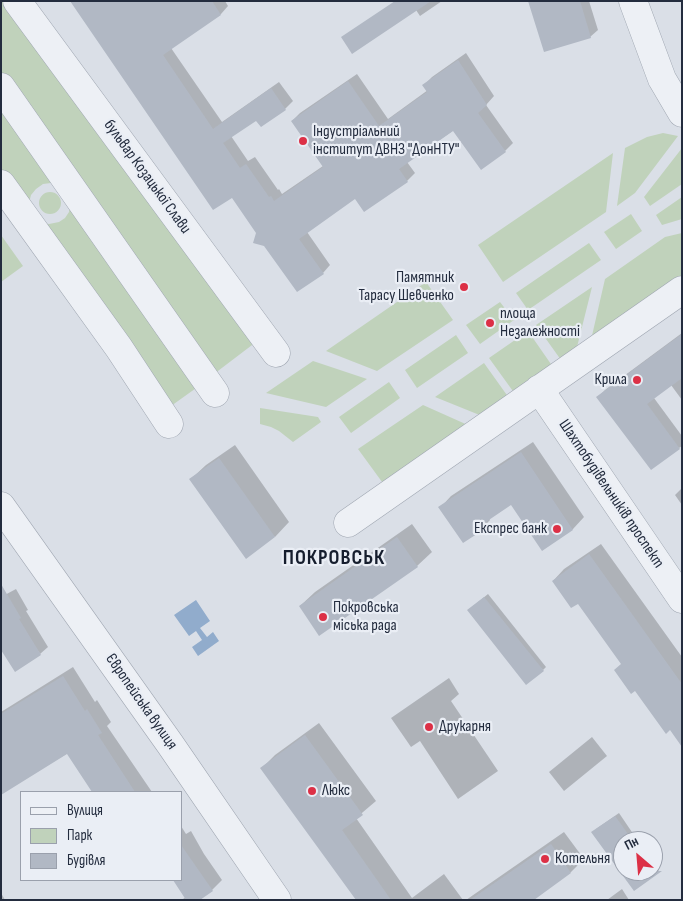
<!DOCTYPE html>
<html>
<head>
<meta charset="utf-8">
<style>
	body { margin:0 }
	#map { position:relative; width:683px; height:901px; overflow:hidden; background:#dadfe7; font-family:"Sofia Sans Condensed",sans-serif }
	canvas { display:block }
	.frame { position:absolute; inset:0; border:2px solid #232c3e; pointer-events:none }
	.legend { position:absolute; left:20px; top:791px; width:162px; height:90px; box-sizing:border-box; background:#eaeef5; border:1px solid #9aa0ac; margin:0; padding:6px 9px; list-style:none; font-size:15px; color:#232c3e }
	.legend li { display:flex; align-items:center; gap:10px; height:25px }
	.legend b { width:25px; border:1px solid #9aa0ac }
	.north { position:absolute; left:613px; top:831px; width:50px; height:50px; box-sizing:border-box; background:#eaeef5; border:1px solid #9aa0ac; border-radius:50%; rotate:333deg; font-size:14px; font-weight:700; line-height:20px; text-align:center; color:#232c3e }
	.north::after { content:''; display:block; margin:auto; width:18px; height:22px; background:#dc3046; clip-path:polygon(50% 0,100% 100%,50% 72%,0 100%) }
</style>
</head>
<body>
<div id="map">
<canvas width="683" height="901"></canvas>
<div class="frame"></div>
<ul class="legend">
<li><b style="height:6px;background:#edf0f5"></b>Вулиця</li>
<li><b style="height:14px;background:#c0d2bb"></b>Парк</li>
<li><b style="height:14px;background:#b1b8c4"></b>Будівля</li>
</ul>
<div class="north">Пн</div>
</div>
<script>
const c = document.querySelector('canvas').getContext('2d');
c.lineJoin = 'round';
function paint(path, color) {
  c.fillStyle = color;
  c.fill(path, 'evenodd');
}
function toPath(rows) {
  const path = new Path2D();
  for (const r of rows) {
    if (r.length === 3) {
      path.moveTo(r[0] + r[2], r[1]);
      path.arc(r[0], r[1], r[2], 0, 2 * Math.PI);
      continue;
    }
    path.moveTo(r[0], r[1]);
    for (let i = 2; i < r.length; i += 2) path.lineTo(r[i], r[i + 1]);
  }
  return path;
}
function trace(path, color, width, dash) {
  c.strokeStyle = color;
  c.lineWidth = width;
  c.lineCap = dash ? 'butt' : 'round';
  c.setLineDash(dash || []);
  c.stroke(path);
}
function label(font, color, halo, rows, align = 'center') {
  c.font = font + ' "Sofia Sans Condensed",sans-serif';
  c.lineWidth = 4.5;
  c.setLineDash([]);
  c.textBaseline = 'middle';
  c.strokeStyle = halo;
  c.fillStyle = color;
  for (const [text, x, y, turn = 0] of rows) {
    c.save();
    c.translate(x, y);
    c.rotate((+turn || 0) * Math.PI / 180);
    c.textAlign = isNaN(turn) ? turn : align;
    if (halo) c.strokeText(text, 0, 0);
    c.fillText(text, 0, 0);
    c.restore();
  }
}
paint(toPath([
	[1,1,17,1,260,339,210,377,1,86],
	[1,87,206,381,164,411,1,184],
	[51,183,56,184,70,205,69,212,65,218,59,222,49,224,42,223,29,203,31,195,36,189,43,184],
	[663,133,678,136,635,193,617,206,625,148,647,137],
	[682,148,682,184,650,206,644,197],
	[613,153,606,212,503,282,478,245],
	[50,203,11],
	[682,197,682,219,662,225,656,215],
	[631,214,642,231,616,249,604,232],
	[682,233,682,279,591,340,605,279,665,237],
	[1,235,23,266,1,282],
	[589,243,601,260,528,310,516,293],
	[426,282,453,320,377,371,326,351],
	[592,287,576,351,561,360,536,325],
	[500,302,514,320,480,344,466,325],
	[528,331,553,367,515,394,489,358],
	[456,335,468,353,417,388,405,370],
	[313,361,367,379,326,407,266,393],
	[484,363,509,398,482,416,435,397],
	[389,382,400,398,351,433,339,417],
	[423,405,470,426,385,486,358,449],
	[260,408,318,417,321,422,293,442,279,431,271,427,260,424]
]), '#c0d2bb');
paint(toPath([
	[196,600,210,621,200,628,207,637,213,632,219,641,198,656,192,647,202,640,196,631,189,636,174,615]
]), '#91accc');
paint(toPath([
	[71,1,225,1,228,6,221,14,171,48,222,122,279,82,293,101,285,109,261,126,256,119,231,136,248,161,255,157,278,190,279,189,282,194,323,166,292,121,300,113,357,74,388,119,428,90,424,85,432,77,466,53,494,96,486,105,513,143,505,151,454,130,407,162,415,173,407,181,355,198,307,232,330,265,323,273,258,233,232,196],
	[396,1,442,1,420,16,416,10],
	[530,1,589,1,598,30,590,37],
	[682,333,682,400,671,385,654,398,682,436,682,446,679,448,598,397,605,390],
	[533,442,584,517,573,529,543,549,511,503,489,518,490,520,479,531,440,508,451,496],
	[235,445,289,522,275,537,191,479,206,465],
	[682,488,682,505,675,495],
	[412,524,432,552,417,566,320,634,300,606,315,592],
	[601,544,682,657,682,745,578,602,553,581,564,569],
	[16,589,28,610,26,611,48,647,40,654,1,597],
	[488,594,546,667,543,670,472,607],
	[73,667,95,702,97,700,111,722,107,726,152,792,109,792,106,787,99,792,94,792,68,753,1,793,1,712],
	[449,678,459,694,451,701,498,771,458,799,420,741,411,747,391,718],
	[319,723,376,801,356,818,412,898,444,874,463,900,358,900,262,768,275,755],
	[592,737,607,756,564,791,549,772],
	[619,813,638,841,623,841,623,871,653,871,653,862,659,870,634,889,596,829],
	[181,826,186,834,191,831,204,854,222,880,212,890,197,900,184,900,183,899,186,897,174,880,181,880],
	[564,832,584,859,571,872,531,900,466,900],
	[622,889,629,900,607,900],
	[1,893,5,900,1,900]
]), '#0003');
paint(toPath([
	[70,1,212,1,221,15,163,55,213,129,271,88,286,110,261,127,256,121,223,143,240,168,246,164,269,197,271,196,274,201,323,167,291,121,348,81,379,126,427,92,422,85,458,60,487,105,478,113,506,152,481,170,453,131,399,169,408,182,364,212,355,199,299,239,324,274,297,292,264,246,253,243,256,233,232,198,213,210],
	[395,1,431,1,352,54,341,37],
	[528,1,580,1,591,38,544,52],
	[682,334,682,378,647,404,680,449,651,470,596,397],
	[521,452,573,530,542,551,511,505,477,528,480,532,463,543,438,507],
	[219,458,275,537,246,559,189,479],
	[397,537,418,567,319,636,299,606],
	[589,554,682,684,682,747,670,730,666,734,635,691,631,694,614,670,621,664,578,604,571,608,552,581],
	[1,584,21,618,19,619,41,655,15,672,1,650],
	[484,597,544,671,526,685,467,610],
	[63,676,85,711,87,709,102,733,98,735,135,792,92,792,67,754,1,795,1,714],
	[305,735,363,815,342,830,391,900,356,900,260,768],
	[615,816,633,841,623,841,623,871,662,871,634,891,591,832],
	[551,844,571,873,534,900,470,900],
	[181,845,213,891,200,900,186,900,173,880,181,880]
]), '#b1b8c4');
const minor = toPath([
	[17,1,276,353],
	[633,1,662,79,682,113],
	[1,87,215,393],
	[1,184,119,348,169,424],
	[539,389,682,599],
	[1,506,170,744,277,900],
	[348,523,682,290]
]);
trace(minor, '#9fa6b1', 29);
trace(minor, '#edf0f5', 28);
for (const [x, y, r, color] of [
	[303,141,5,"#dc3046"],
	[464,287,5,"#dc3046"],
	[490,323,5,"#dc3046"],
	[637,380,5,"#dc3046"],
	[557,529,5,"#dc3046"],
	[323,617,5,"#dc3046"],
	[429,727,5,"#dc3046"],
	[312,791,5,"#dc3046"],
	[545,859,5,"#dc3046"]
]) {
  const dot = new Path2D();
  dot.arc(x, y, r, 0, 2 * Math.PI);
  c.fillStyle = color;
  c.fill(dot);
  trace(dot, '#eaeef5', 2);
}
label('16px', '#232c3e', '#eaeef5', [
	["Індустріальний",313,132],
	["інститут ДВНЗ \"ДонНТУ\"",313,150],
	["Памятник",454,278,"right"],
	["Тарасу Шевченко",454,296,"right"],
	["площа",500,314],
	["Незалежності",500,332],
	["Крила",627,380,"right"],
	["Експрес банк",547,529,"right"],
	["Покровська",333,608],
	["міська рада",333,626],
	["Друкарня",439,727],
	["Люкс",322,791],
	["Котельня",555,859]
], 'left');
label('16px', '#232c3e', '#eaeef5', [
	["бульвар Козацької Слави",147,177,54],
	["Шахтобудівельників проспект",611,494,56],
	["Європейська вулиця",141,702,55]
]);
c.letterSpacing = '1px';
label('bold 21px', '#161e2e', '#eaeef5', [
	["ПОКРОВСЬК",334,559]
]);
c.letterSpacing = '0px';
</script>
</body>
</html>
